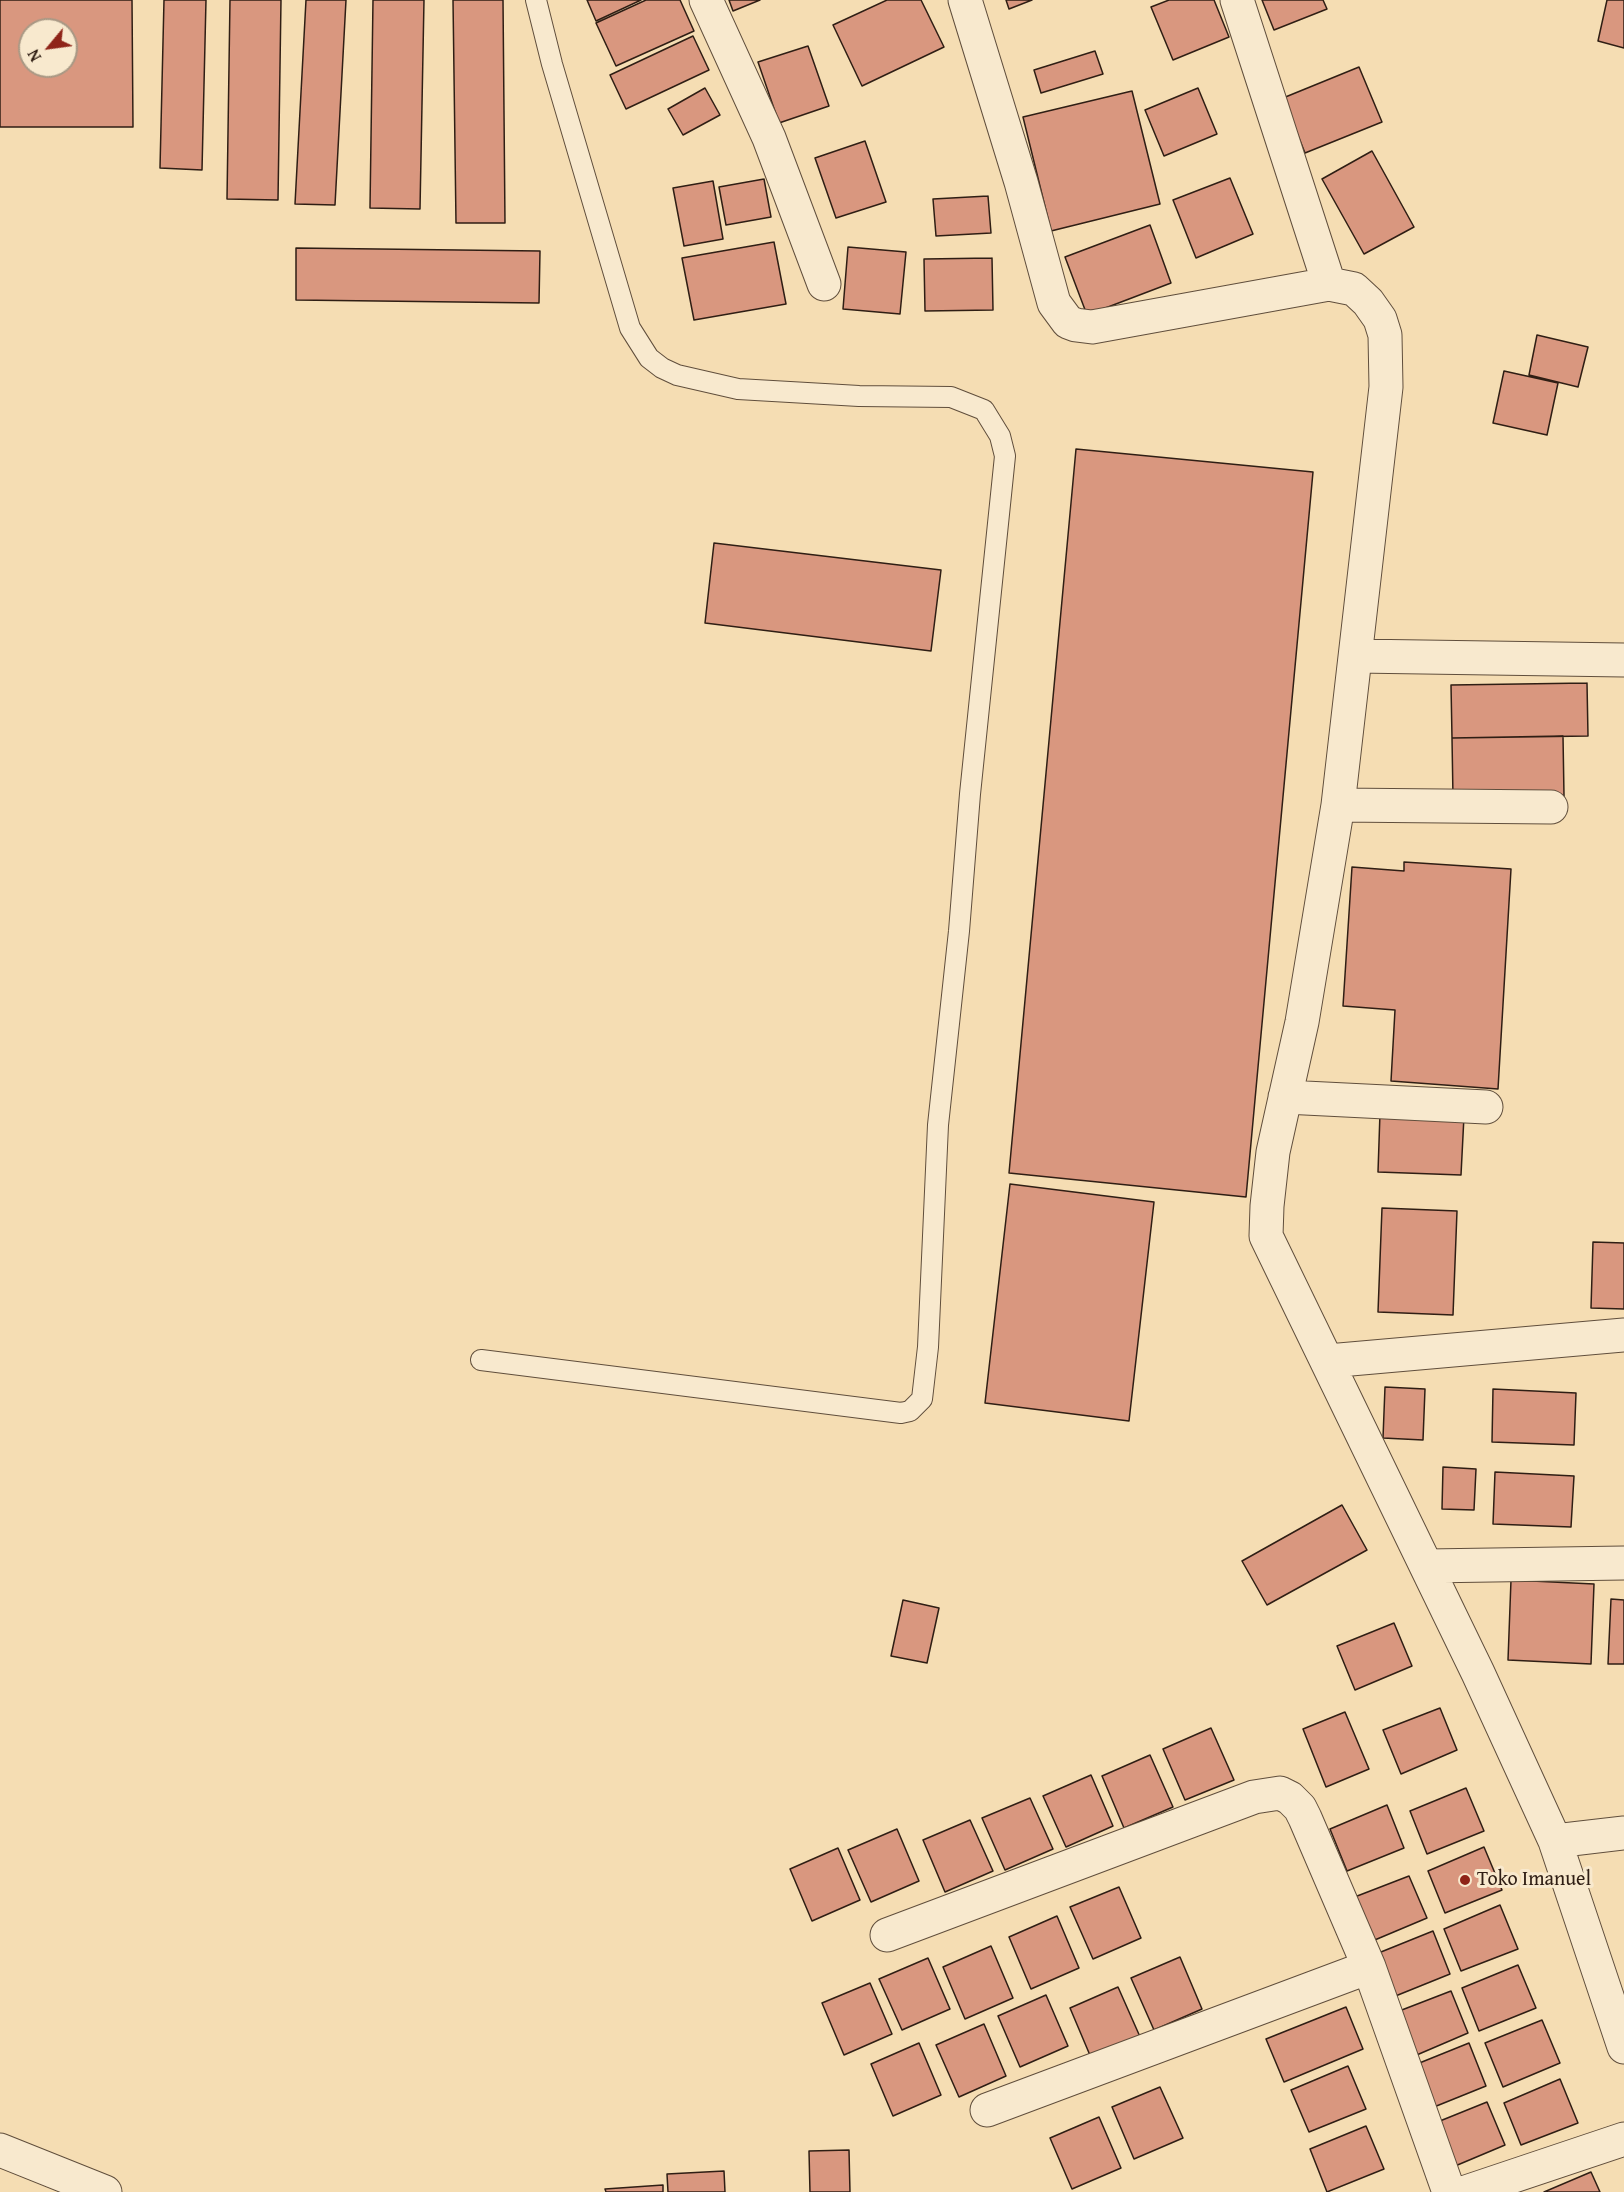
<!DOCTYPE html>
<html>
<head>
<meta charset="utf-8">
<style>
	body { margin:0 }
	#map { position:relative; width:1624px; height:2192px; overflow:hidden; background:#f5ddb3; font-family:"Gentium Book Plus",serif }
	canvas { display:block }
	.north { position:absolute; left:18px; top:18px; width:60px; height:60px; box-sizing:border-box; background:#f8e9ce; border:2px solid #a89884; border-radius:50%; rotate:241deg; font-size:16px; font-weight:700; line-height:24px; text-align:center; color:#2f1e14 }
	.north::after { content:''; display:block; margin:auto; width:21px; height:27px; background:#8f2418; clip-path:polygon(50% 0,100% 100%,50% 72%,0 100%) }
</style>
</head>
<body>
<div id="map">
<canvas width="1624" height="2192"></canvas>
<div class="north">N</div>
</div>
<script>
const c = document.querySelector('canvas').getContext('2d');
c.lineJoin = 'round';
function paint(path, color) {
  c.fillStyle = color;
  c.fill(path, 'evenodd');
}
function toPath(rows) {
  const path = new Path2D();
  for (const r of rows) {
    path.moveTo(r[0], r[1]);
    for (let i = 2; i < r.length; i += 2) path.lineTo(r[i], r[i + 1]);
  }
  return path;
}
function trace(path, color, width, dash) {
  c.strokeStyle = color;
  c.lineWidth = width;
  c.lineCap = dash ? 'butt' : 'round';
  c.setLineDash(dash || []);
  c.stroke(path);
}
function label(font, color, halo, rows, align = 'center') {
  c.font = font + ' "Gentium Book Plus",serif';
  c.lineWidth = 6;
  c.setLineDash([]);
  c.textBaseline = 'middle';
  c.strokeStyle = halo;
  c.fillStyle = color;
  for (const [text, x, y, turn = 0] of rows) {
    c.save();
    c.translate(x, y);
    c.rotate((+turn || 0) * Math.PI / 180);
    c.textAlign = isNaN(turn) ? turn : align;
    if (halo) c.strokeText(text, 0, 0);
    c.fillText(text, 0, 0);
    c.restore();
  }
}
const building = toPath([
	[0,0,132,0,133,127,0,127,0,0],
	[30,30,66,30,66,66,30,66,30,30],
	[164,0,206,0,202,170,160,168,164,0],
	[230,0,281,0,278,200,227,199,230,0],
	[306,0,346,0,335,205,295,204,306,0],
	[373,0,424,0,420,209,370,208,373,0],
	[453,0,503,0,505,223,456,223,453,0],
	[587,0,641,0,596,21,587,0],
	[646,0,680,0,694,31,616,66,596,23,646,0],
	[729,0,760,0,733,11,729,0],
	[887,0,921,0,944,47,862,86,833,25,887,0],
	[1006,0,1032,0,1009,9,1006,0],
	[1169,0,1214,0,1229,37,1173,60,1151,7,1169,0],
	[1262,0,1323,0,1327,9,1274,30,1262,0],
	[1607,0,1624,0,1624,48,1598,41,1607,0],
	[693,36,709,70,626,109,610,75,693,36],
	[808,46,829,106,779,123,758,62,808,46],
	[1095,51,1103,74,1041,93,1034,70,1095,51],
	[1359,67,1382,122,1305,153,1283,98,1359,67],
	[705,88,720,115,683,135,668,109,705,88],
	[1198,88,1217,134,1164,156,1145,110,1198,88],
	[1132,91,1160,204,1051,231,1023,117,1132,91],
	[865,141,886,202,836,218,815,158,865,141],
	[1372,151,1414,227,1364,254,1322,179,1372,151],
	[1230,178,1253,234,1196,258,1173,200,1230,178],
	[764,179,771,217,726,225,719,187,764,179],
	[713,181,723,239,684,246,673,188,713,181],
	[988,196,991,233,936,236,933,199,988,196],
	[1150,225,1171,283,1087,315,1065,257,1150,225],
	[774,242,786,304,694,320,682,258,774,242],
	[848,247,906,252,900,314,843,309,848,247],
	[296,248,540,251,539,303,296,300,296,248],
	[992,258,993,310,925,311,924,259,992,258],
	[1537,335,1588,347,1578,387,1529,375,1537,335],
	[1504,371,1558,383,1547,435,1493,423,1504,371],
	[1076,449,1313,472,1246,1197,1009,1173,1076,449],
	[714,543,941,570,931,651,705,623,714,543],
	[1587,683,1588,736,1452,738,1451,685,1587,683],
	[1563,736,1564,796,1453,798,1452,738,1563,736],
	[1404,862,1511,869,1498,1089,1391,1081,1395,1010,1343,1006,1352,867,1404,871,1404,862],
	[1380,1113,1464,1116,1461,1175,1378,1172,1380,1113],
	[1010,1184,1154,1202,1129,1421,985,1403,1010,1184],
	[1382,1208,1457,1211,1453,1315,1378,1312,1382,1208],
	[1593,1242,1624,1243,1624,1309,1591,1308,1593,1242],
	[1385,1387,1425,1389,1423,1440,1383,1438,1385,1387],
	[1493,1389,1576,1393,1574,1445,1492,1442,1493,1389],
	[1443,1467,1476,1469,1474,1510,1442,1509,1443,1467],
	[1495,1472,1574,1476,1571,1527,1493,1524,1495,1472],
	[1342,1505,1367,1550,1267,1605,1242,1561,1342,1505],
	[1511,1580,1594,1584,1591,1664,1508,1660,1511,1580],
	[1611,1599,1624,1600,1624,1664,1608,1664,1611,1599],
	[903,1600,939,1608,927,1663,891,1656,903,1600],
	[1394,1623,1412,1666,1355,1690,1337,1646,1394,1623],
	[1440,1708,1457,1750,1401,1774,1383,1730,1440,1708],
	[1345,1712,1369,1769,1326,1787,1303,1729,1345,1712],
	[1211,1728,1234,1780,1185,1800,1163,1749,1211,1728],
	[1150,1755,1173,1807,1124,1828,1102,1776,1150,1755],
	[1091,1775,1113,1826,1066,1847,1043,1796,1091,1775],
	[1466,1788,1484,1831,1427,1854,1410,1811,1466,1788],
	[1030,1798,1053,1849,1005,1870,982,1818,1030,1798],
	[1387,1805,1404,1848,1347,1871,1330,1829,1387,1805],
	[970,1820,993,1871,945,1892,923,1840,970,1820],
	[897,1829,919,1881,871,1902,848,1850,897,1829],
	[1484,1847,1502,1890,1445,1913,1428,1871,1484,1847],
	[838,1848,860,1900,812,1921,790,1869,838,1848],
	[1409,1876,1427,1918,1370,1942,1352,1898,1409,1876],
	[1119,1887,1141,1938,1093,1959,1070,1907,1119,1887],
	[1500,1905,1518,1949,1461,1971,1444,1929,1500,1905],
	[1057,1916,1079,1968,1031,1989,1009,1937,1057,1916],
	[1433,1931,1450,1974,1393,1997,1376,1954,1433,1931],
	[991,1946,1013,1998,965,2019,943,1967,991,1946],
	[1180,1957,1202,2009,1154,2030,1131,1978,1180,1957],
	[928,1958,950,2009,902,2030,879,1979,928,1958],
	[1518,1965,1536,2008,1479,2031,1462,1988,1518,1965],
	[870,1983,892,2034,844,2055,822,2003,870,1983],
	[1118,1987,1141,2039,1092,2060,1070,2008,1118,1987],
	[1451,1991,1468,2033,1412,2057,1394,2013,1451,1991],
	[1046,1995,1068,2046,1020,2067,998,2016,1046,1995],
	[1346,2007,1363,2049,1284,2082,1266,2039,1346,2007],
	[1542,2020,1560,2063,1503,2087,1485,2043,1542,2020],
	[984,2024,1006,2076,959,2097,936,2045,984,2024],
	[919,2043,941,2095,893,2116,871,2064,919,2043],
	[1469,2043,1486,2086,1429,2109,1412,2066,1469,2043],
	[1348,2066,1366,2109,1309,2132,1291,2090,1348,2066],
	[1560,2079,1578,2123,1521,2145,1504,2103,1560,2079],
	[1160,2087,1183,2138,1134,2159,1112,2107,1160,2087],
	[1487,2102,1505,2145,1448,2169,1430,2125,1487,2102],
	[1099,2117,1121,2168,1072,2189,1050,2138,1099,2117],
	[1366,2126,1384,2169,1327,2192,1310,2149,1366,2126],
	[849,2150,850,2192,810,2192,809,2151,849,2150],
	[724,2171,725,2192,668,2192,667,2174,724,2171],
	[1591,2172,1600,2192,1544,2192,1591,2172],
	[663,2185,663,2192,606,2192,605,2189,663,2185]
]);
paint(building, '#d9977f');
trace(building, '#2f1e14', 1.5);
const lane = toPath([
	[481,1360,901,1413,910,1411,922,1399,928,1347,938,1125,959,931,970,794,1005,456,1000,436,984,410,951,397,859,396,738,389,677,375,662,368,649,358,630,328,552,64,536,0]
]);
const street = toPath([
	[706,0,769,138,824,284],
	[965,0,1021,182,1054,303,1068,322,1076,325,1092,327,1329,284,1354,289,1368,302,1380,319,1385,335,1386,387,1338,805,1302,1022,1273,1152,1267,1206,1266,1236,1478,1673,1555,1841,1624,2047],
	[1237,0,1329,284],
	[1356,656,1624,660],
	[1338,805,1551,807],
	[1285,1097,1486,1107],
	[1328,1361,1624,1335],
	[1427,1566,1624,1563],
	[1555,1841,1624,1833],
	[887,1935,1254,1797,1280,1793,1290,1798,1300,1808,1305,1818,1369,1967,1449,2192],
	[987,2110,1369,1967],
	[0,2150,105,2192],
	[1466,2192,1624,2139]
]);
trace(lane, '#604e3c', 22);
trace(street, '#604e3c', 35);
trace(lane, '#f8e9ce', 20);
trace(street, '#f8e9ce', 33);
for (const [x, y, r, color] of [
	[1465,1880,6,"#8f2418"]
]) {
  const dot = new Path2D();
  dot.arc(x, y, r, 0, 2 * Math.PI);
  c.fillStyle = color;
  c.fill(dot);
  trace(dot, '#f8e9ce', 2);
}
label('20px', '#2f1e14', '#f8e9ce', [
	["Toko Imanuel",1477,1880]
], 'left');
</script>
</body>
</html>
